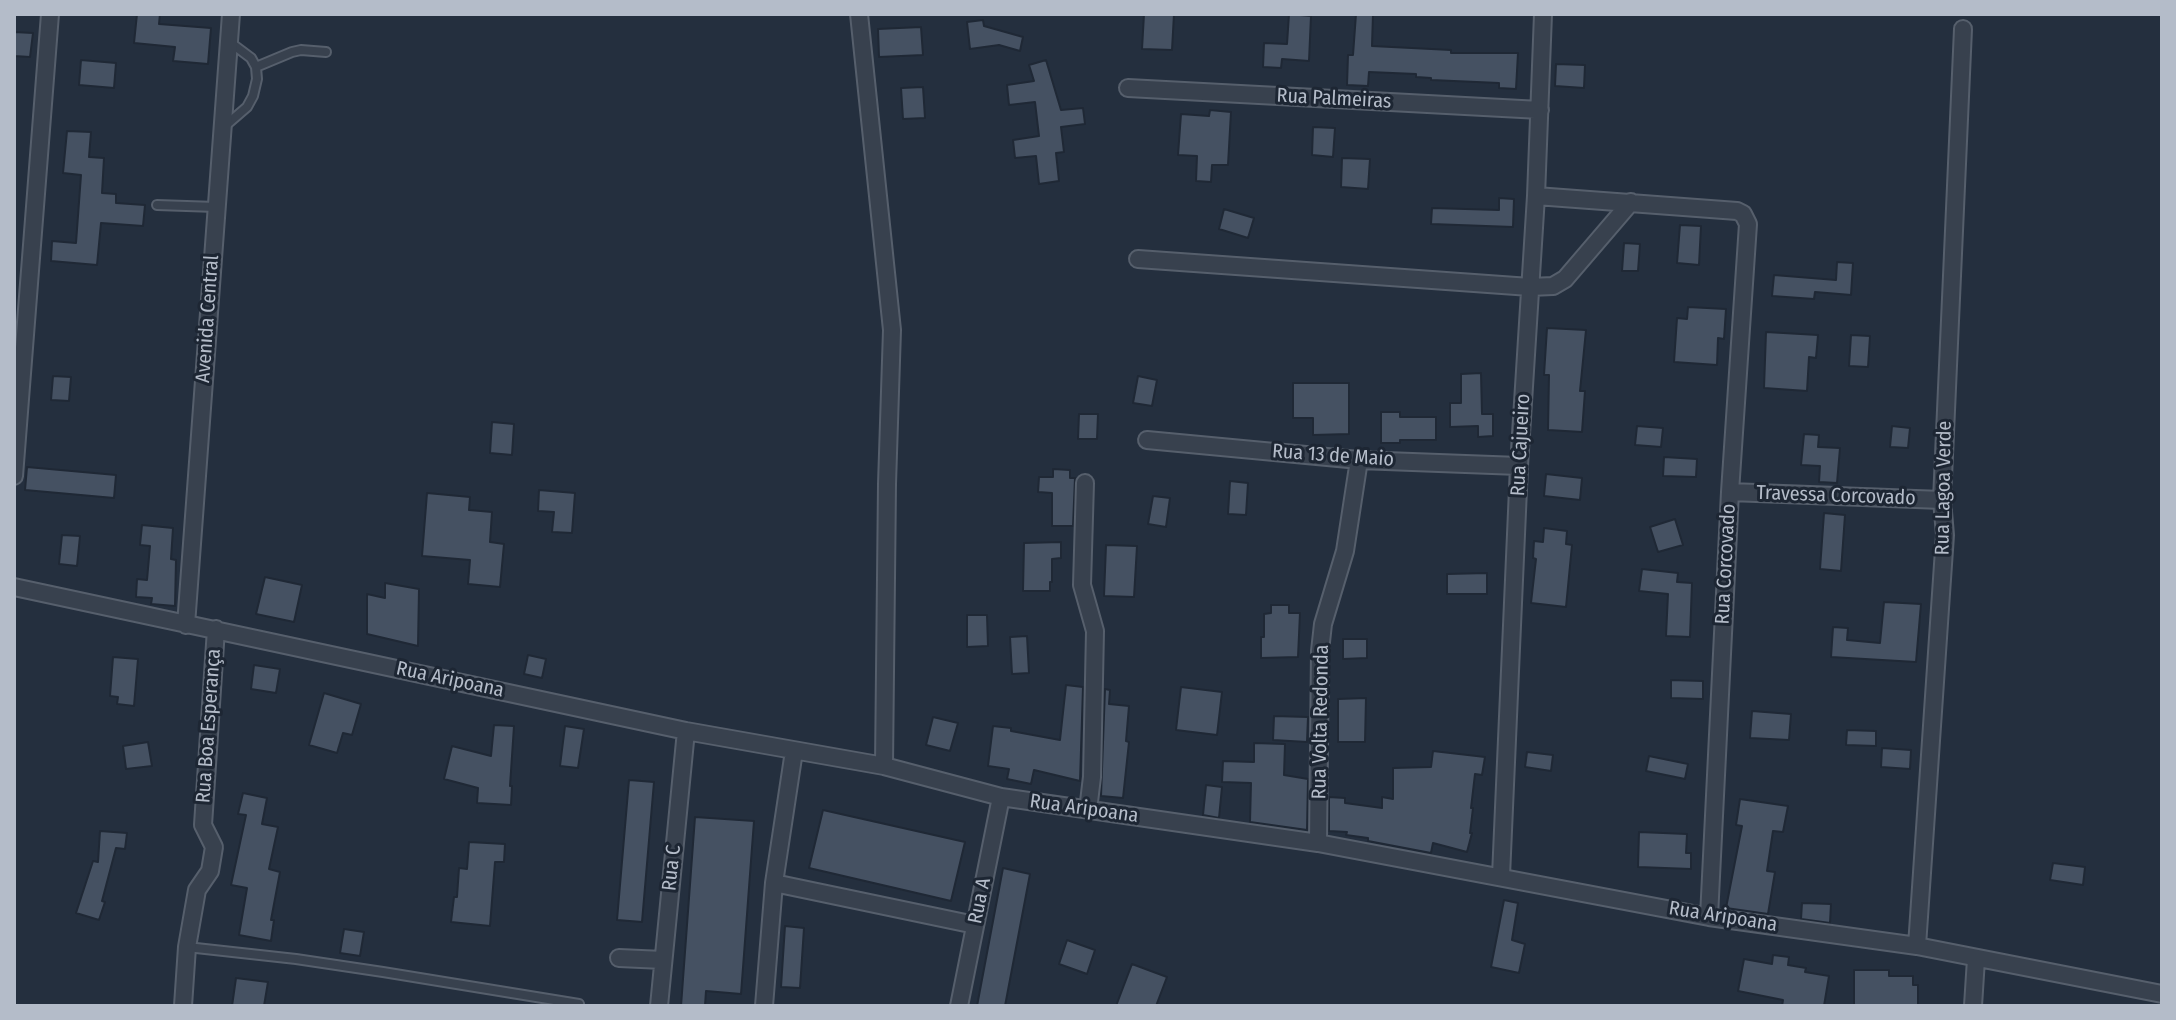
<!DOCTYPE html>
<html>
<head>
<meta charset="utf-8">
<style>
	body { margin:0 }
	#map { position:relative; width:2176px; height:1020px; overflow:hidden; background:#242f3e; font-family:"Fira Sans Condensed",sans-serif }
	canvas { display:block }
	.frame { position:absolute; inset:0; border:16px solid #b4bcc9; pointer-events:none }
</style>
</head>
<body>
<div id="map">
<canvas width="2176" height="1020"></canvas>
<div class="frame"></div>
</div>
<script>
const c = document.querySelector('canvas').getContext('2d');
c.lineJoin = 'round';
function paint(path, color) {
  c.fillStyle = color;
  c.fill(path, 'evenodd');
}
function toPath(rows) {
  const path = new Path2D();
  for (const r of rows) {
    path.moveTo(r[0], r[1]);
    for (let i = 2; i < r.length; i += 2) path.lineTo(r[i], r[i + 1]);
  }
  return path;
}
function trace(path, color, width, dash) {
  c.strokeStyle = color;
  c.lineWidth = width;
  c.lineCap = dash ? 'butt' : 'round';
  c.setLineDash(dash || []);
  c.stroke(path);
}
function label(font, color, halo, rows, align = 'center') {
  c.font = font + ' "Fira Sans Condensed",sans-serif';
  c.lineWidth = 6;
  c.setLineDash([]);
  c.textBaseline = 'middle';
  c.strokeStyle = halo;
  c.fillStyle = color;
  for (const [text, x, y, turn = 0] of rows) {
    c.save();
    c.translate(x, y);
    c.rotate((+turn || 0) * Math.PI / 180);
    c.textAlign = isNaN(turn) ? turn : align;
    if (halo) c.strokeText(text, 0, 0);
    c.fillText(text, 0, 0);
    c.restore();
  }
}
const building = toPath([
	[137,14,160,14,159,24,211,28,208,64,173,61,175,47,134,43,137,14],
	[1144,14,1174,14,1172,50,1142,49,1144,14],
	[1289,14,1311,16,1309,61,1282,59,1281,68,1263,67,1264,43,1287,44,1289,14],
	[1356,14,1373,14,1372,46,1451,50,1451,53,1518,53,1516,89,1499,88,1499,83,1431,80,1431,78,1416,77,1416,74,1369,72,1368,86,1347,85,1348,55,1353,55,1356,14],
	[983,20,984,26,1023,37,1020,51,999,45,970,49,967,22,983,20],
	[921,27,923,55,879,57,878,29,921,27],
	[14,32,33,33,30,57,14,56,14,32],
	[81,60,116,63,114,88,79,85,81,60],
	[1046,60,1061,110,1083,108,1085,124,1061,127,1064,152,1056,153,1059,181,1039,184,1036,156,1015,158,1013,140,1039,136,1035,102,1009,105,1007,85,1034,81,1029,65,1046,60],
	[1556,64,1585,65,1584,88,1555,86,1556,64],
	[923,87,925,118,903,119,901,88,923,87],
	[1210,110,1231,112,1228,165,1212,165,1211,182,1196,181,1197,156,1178,155,1181,114,1209,116,1210,110],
	[1313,127,1335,128,1333,157,1312,155,1313,127],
	[67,131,91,132,89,157,104,158,102,193,116,194,116,203,145,205,143,226,101,223,97,265,51,261,52,241,76,243,81,175,63,173,67,131],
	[1342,158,1370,159,1368,189,1341,187,1342,158],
	[1499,198,1514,199,1513,227,1431,224,1432,208,1499,210,1499,198],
	[1224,209,1254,218,1248,238,1219,229,1224,209],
	[1680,225,1701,226,1699,265,1677,263,1680,225],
	[1624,243,1640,244,1638,271,1622,271,1624,243],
	[1837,262,1853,263,1851,295,1815,292,1814,299,1772,296,1774,275,1836,280,1837,262],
	[1688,307,1726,309,1724,339,1718,338,1717,365,1674,362,1677,318,1687,319,1688,307],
	[1547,328,1586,330,1580,391,1585,391,1582,432,1548,430,1549,375,1544,375,1547,328],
	[1766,332,1818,335,1816,358,1809,357,1807,391,1764,388,1766,332],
	[1851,335,1870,336,1868,367,1849,366,1851,335],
	[1481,373,1482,414,1493,414,1493,436,1478,437,1478,426,1450,427,1450,403,1461,403,1461,374,1481,373],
	[53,376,71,377,69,401,51,400,53,376],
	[1138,376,1157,380,1152,406,1133,403,1138,376],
	[1293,383,1349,383,1349,434,1313,435,1313,418,1293,418,1293,383],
	[1381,412,1400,412,1400,417,1436,417,1436,440,1400,440,1400,443,1381,443,1381,412],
	[1079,414,1098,414,1097,439,1078,439,1079,414],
	[492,422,514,424,512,455,490,453,492,422],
	[1637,426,1663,428,1661,447,1635,445,1637,426],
	[1892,426,1910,428,1908,448,1890,447,1892,426],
	[1804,434,1819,435,1818,447,1840,448,1837,483,1819,482,1820,466,1801,465,1804,434],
	[1664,457,1697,459,1696,477,1663,476,1664,457],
	[27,467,116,475,114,498,25,490,27,467],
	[1053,469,1070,470,1070,478,1075,478,1073,526,1052,526,1052,493,1038,492,1039,477,1053,477,1053,469],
	[1546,474,1582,478,1580,500,1544,496,1546,474],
	[1230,481,1248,483,1246,515,1228,514,1230,481],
	[539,490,575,493,572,533,552,532,554,512,538,511,539,490],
	[427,493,470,497,469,510,492,512,490,542,504,544,500,587,468,584,470,560,422,556,427,493],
	[1153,496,1170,498,1166,527,1148,524,1153,496],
	[1824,513,1845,515,1841,571,1820,569,1824,513],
	[1675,519,1683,545,1658,552,1650,527,1675,519],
	[142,525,173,528,171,559,176,560,175,606,151,604,152,598,136,597,137,579,147,580,150,546,140,545,142,525],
	[1544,528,1567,531,1566,544,1572,545,1566,607,1531,603,1536,559,1533,558,1534,541,1543,542,1544,528],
	[62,535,80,536,77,566,59,564,62,535],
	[1061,542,1061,558,1052,559,1052,582,1050,582,1050,591,1023,591,1024,543,1061,542],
	[1106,545,1137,546,1134,597,1104,596,1106,545],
	[1642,569,1678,573,1677,582,1692,583,1690,637,1666,636,1668,594,1639,591,1642,569],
	[1487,573,1487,594,1447,594,1447,574,1487,573],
	[265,577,302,585,294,622,256,614,265,577],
	[385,583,419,589,418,646,367,634,367,594,385,598,385,583],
	[1884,602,1921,604,1916,662,1831,657,1833,627,1848,628,1847,640,1880,643,1884,602],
	[1271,605,1289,605,1289,613,1300,613,1298,657,1261,658,1261,637,1264,637,1264,614,1271,613,1271,605],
	[967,615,987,615,988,646,967,647,967,615],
	[1027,636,1029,673,1012,674,1010,637,1027,636],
	[1343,639,1367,639,1367,658,1343,659,1343,639],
	[528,655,546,659,542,678,524,674,528,655],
	[113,657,138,659,134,706,117,704,118,697,110,696,113,657],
	[254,665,280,669,276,693,251,689,254,665],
	[1671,680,1703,681,1703,699,1671,698,1671,680],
	[1066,685,1083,687,1080,781,1034,770,1031,784,1007,779,1009,769,988,766,993,726,1011,728,1011,731,1060,740,1066,685],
	[1181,687,1222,692,1217,735,1176,730,1181,687],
	[1105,689,1110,690,1109,704,1129,706,1126,741,1129,742,1123,798,1101,796,1105,689],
	[324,693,361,704,352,735,343,733,337,753,309,745,324,693],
	[1366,698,1365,742,1338,742,1338,699,1366,698],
	[1752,711,1791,714,1789,740,1750,738,1752,711],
	[1274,716,1308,717,1307,742,1273,740,1274,716],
	[933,717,958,723,950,751,926,745,933,717],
	[494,725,514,726,510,786,512,786,511,805,477,803,478,788,444,779,452,746,491,756,494,725],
	[565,726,584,729,578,768,560,766,565,726],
	[1847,730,1876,731,1876,746,1846,745,1847,730],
	[148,742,152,766,126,769,123,746,148,742],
	[1254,743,1285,744,1284,775,1308,779,1307,830,1250,822,1251,783,1222,782,1223,761,1254,762,1254,743],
	[1882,748,1911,750,1910,769,1881,767,1882,748],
	[1433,751,1485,757,1482,775,1475,774,1471,808,1473,808,1470,833,1472,833,1467,852,1433,843,1431,853,1368,841,1368,838,1346,835,1347,832,1329,831,1329,797,1345,798,1345,803,1382,808,1382,797,1393,799,1393,768,1431,767,1433,751],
	[1527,752,1553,755,1551,771,1525,767,1527,752],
	[1649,756,1688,764,1685,779,1646,771,1649,756],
	[629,780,654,782,642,922,617,920,629,780],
	[1206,785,1222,787,1219,818,1203,815,1206,785],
	[243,793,267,798,262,824,278,827,269,869,280,872,271,920,274,920,271,941,239,935,247,888,231,885,246,815,238,814,243,793],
	[1740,799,1788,806,1783,832,1773,831,1767,871,1775,872,1768,914,1726,908,1742,826,1736,825,1740,799],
	[823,810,965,842,951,901,809,868,823,810],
	[695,817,754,821,741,994,706,991,705,1006,681,1006,695,817],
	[100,831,127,833,125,849,116,848,102,901,105,902,99,920,76,913,93,861,98,862,100,831],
	[1639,832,1687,834,1686,853,1691,853,1691,869,1638,867,1639,832],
	[469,842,505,844,504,862,495,862,490,926,451,922,454,897,457,897,459,868,467,869,469,842],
	[2053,863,2085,867,2083,885,2050,880,2053,863],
	[1003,868,1030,874,1005,1006,977,1006,1003,868],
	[1504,900,1518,903,1512,940,1525,944,1519,973,1491,967,1504,900],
	[1802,903,1831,904,1830,923,1801,919,1802,903],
	[785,926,804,928,800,988,781,987,785,926],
	[344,929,364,932,360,956,340,953,344,929],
	[1067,940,1095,950,1087,974,1059,964,1067,940],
	[1773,955,1789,957,1788,965,1806,968,1805,972,1829,976,1824,1006,1782,1006,1783,1000,1738,991,1744,959,1772,964,1773,955],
	[1132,964,1167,977,1156,1006,1116,1006,1132,964],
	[1854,970,1889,970,1889,976,1913,976,1913,985,1918,985,1918,1006,1854,1006,1854,970],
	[236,978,268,982,264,1006,232,1006,236,978]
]);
paint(building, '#455162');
trace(building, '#1f2835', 2);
const lane = toPath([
	[256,67,292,52,301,50,326,52],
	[225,126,247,107,253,96,257,79,256,67,251,58,231,43],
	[157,205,216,207],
	[187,947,296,959,383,972,579,1004]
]);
const street = toPath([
	[859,14,892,330,887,484,884,766],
	[1128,88,1540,110],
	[1536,196,1737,211,1743,214,1748,224,1730,492,1709,917],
	[1138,259,1530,287,1553,286,1565,279,1631,202],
	[1147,440,1359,460,1519,466],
	[14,476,50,14],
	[1085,483,1082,585,1095,631,1092,777,1088,810],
	[1730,492,1942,500],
	[14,587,686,731,884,766,1001,797,1318,843,1709,917,1917,946,2162,994],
	[186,625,231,14],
	[1318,843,1320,651,1323,624,1345,551,1359,460],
	[1501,876,1519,466,1536,196,1543,14],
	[774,883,975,925],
	[1917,946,1945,535,1942,500,1963,29],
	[619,958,663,960],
	[183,1006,187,947,197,890,210,871,214,847,203,825,216,629],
	[659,1006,686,731],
	[764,1006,774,883,794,751],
	[959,1006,1001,797],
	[1973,1006,1976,959]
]);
trace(lane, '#565f6c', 12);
trace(street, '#565f6c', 20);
trace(lane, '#38414e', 8);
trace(street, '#38414e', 16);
label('20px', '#b4bcc9', '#1d2633', [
	["Rua Palmeiras",1334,99,3],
	["Avenida Central",208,319,-86],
	["Rua Cajueiro",1521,445,-87],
	["Rua 13 de Maio",1333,456,4],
	["Rua Lagoa Verde",1944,488,-89],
	["Travessa Corcovado",1836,496,2],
	["Rua Corcovado",1726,564,-87],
	["Rua Aripoana",450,680,12],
	["Rua Volta Redonda",1321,722,-89],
	["Rua Boa Esperança",209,726,-86],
	["Rua Aripoana",1084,809,8],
	["Rua C",672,868,-84],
	["Rua A",980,901,-78],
	["Rua Aripoana",1723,917,9]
]);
</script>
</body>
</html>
